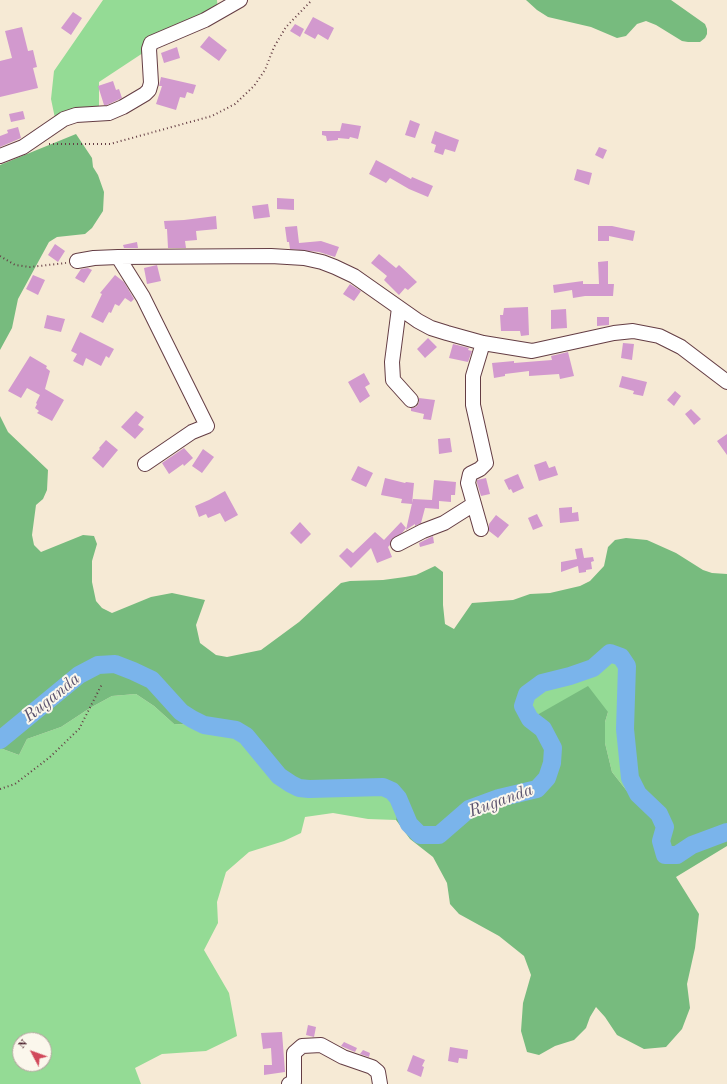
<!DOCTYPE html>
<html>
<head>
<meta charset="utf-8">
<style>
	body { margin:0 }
	#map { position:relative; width:727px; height:1084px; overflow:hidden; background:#f6ead5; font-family:"Old Standard TT",serif }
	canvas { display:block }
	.north { position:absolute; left:12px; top:1032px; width:40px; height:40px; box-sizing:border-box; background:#fbf7ec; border:1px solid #b4a19f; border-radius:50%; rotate:311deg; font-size:11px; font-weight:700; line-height:16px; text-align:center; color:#4a1f2b }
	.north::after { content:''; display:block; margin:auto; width:14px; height:18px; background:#d1495b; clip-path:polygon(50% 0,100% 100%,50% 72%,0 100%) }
</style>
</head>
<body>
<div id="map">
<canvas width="727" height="1084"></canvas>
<div class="north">N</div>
</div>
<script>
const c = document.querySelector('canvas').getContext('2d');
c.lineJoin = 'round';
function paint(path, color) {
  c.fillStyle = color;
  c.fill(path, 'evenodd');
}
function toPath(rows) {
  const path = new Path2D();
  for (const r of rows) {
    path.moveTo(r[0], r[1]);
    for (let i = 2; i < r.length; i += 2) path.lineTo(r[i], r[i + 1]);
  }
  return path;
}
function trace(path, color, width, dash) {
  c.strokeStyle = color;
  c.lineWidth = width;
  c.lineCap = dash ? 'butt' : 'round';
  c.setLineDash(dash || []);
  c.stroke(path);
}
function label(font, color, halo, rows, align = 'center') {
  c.font = font + ' "Old Standard TT",serif';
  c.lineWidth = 4;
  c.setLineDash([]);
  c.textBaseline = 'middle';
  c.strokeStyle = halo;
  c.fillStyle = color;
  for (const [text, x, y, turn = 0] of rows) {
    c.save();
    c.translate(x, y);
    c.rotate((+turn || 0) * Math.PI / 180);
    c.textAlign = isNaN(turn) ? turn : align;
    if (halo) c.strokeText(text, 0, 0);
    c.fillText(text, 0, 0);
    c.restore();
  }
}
paint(toPath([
	[103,0,217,0,218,13,149,49,99,82,99,114,56,123,51,99,54,71],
	[610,653,621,657,627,666,625,729,638,794,659,814,634,800,612,772,605,743,605,722,608,712,530,719,523,706,527,694,542,683,570,676,593,668],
	[136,694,154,706,174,724,204,725,236,730,246,736,279,776,299,788,309,789,383,787,392,791,398,798,396,820,368,819,333,813,305,817,301,833,284,841,249,852,226,872,217,902,218,923,204,950,229,993,237,1036,206,1051,162,1054,135,1068,141,1084,0,1084,0,748,19,755,27,739,61,727,90,708,112,696],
	[20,1040,44,1040,44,1064,20,1064]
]), '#94db95');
paint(toPath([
	[526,0,671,0,705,24,707,29,707,34,705,38,700,42,688,42,682,41,656,25,646,21,637,24,626,36,617,38,591,27,548,17,537,10],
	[76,134,92,158,93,167,98,175,104,192,103,211,92,228,85,234,57,237,49,242,18,299,12,328,0,350,0,165],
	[0,416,8,432,48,470,47,490,43,499,36,505,32,535,34,545,41,552,83,535,94,536,97,544,92,561,92,582,96,601,102,608,112,613,151,597,172,593,205,600,196,625,200,643,216,655,227,657,261,650,299,622,341,583,350,581,383,580,405,577,416,575,435,566,443,572,443,605,445,624,454,629,472,603,513,600,530,594,550,593,580,586,590,581,604,566,608,547,615,540,626,538,647,540,676,553,703,570,712,573,727,574,727,846,676,877,699,914,695,948,687,984,690,1008,682,1029,666,1047,644,1049,617,1035,605,1017,596,1007,590,1017,586,1028,574,1040,555,1046,539,1055,527,1052,521,1031,523,1003,531,975,524,956,499,936,459,914,450,904,447,883,433,857,410,839,396,820,398,798,392,791,383,787,309,789,299,788,291,784,279,776,246,736,236,730,204,725,174,724,154,706,136,694,112,696,90,708,61,727,27,739,19,755,0,748],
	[609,653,621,657,627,666,625,729,630,778,638,794,657,813,634,800,612,772,605,743,605,722,608,712,588,686,530,719,523,706,527,694,542,683,570,676,593,668]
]), '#77bb7e');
trace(toPath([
	[0,740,79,675,98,665,115,664,133,671,152,680,181,712,192,719,204,725,236,730,246,736,279,776,291,784,299,788,309,789,383,787,392,791,398,798,409,824,420,835,439,835,469,809,499,798,537,789,547,778,552,763,553,748,543,729,530,719,523,706,527,694,542,683,570,676,593,668,610,653,621,657,627,666,625,729,630,778,638,794,659,814,665,827,661,841,665,855,677,855,692,845,727,832]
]), '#7ab4eb', 18);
paint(toPath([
	[73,12,82,18,71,35,61,28],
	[313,17,334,28,328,40,318,34,315,39,304,33],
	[295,24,304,29,300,37,290,31],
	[22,27,28,51,33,50,37,67,33,68,38,88,0,97,0,61,12,58,5,31],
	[209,36,227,50,219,61,200,47],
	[177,47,180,58,164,63,161,53],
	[161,77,196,85,193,94,187,92,185,98,180,97,176,110,156,104,162,86,159,86],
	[113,81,116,90,119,89,122,98,107,105,104,105,98,86],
	[23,111,25,119,11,122,9,114],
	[410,120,420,124,415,138,405,135],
	[342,123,361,126,358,139,350,137,349,139,338,138,338,140,327,141,326,136,322,135,322,131,340,131],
	[18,127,21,138,0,147,0,136,8,133,7,130],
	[435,131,459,140,455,152,445,149,443,155,434,152,436,145,431,143],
	[599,147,607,150,603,159,595,155],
	[376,160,393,169,411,179,412,177,433,186,428,197,409,189,390,178,386,183,369,174],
	[577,169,592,173,589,185,574,180],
	[277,198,294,199,294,210,277,209],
	[268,204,270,217,254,219,252,206],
	[216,216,217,229,196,231,197,240,185,241,186,248,168,248,167,229,165,229,164,221,184,220],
	[297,226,299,243,321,241,339,247,335,257,319,252,290,249,289,242,287,242,285,227],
	[598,226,612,226,635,231,633,241,609,236,609,241,598,241],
	[137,242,138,248,124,248,123,245],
	[55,244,65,251,58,262,48,255],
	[379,254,396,268,399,265,417,282,408,290,405,288,399,295,384,280,387,276,371,263],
	[608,261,608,284,614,284,613,296,585,296,573,298,572,290,554,293,553,285,583,281,583,284,599,284,598,262],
	[157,265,161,281,147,284,144,268],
	[88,268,92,270,84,283,75,278,81,269],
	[33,275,45,280,38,295,26,289],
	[115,275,124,282,134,299,131,302,125,298,119,306,115,304,111,313,109,312,103,323,91,317,102,294,100,293],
	[350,284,361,291,354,301,343,294],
	[528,307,529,335,521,336,520,331,501,331,500,315,503,315,504,308],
	[566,309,567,328,551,329,551,310],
	[47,315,65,319,61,332,44,328],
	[597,317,609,317,609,325,597,326],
	[80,332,114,349,109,358,106,356,101,366,86,358,83,366,73,361,77,354,71,351],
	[428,338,437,347,425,358,417,349],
	[623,343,634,344,632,360,621,358],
	[453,344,469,348,468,350,472,351,468,362,449,358],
	[568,352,574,376,560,379,559,374,529,376,529,371,505,374,505,376,494,378,492,363,514,361,514,363,552,360,551,356],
	[30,356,47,366,46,368,50,371,45,389,64,400,52,421,37,413,39,411,35,408,37,404,36,403,40,395,27,388,21,398,8,391],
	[364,373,370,384,365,387,370,396,360,403,348,382],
	[622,376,647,382,643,396,633,394,634,391,619,387],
	[675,391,681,396,674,406,667,400],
	[419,398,435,400,431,420,423,419,424,414,411,411,411,408,416,407,419,403],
	[691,409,701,419,694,425,685,414],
	[136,411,144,417,138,425,144,429,135,439,121,427],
	[727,434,727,455,717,441],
	[450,438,452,452,439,454,438,439],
	[106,440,118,450,103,468,92,458,100,449,99,448],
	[184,448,193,458,184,466,183,464,169,474,162,463],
	[203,449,214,457,202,473,192,466],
	[546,461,549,468,555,466,558,475,539,481,534,465],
	[358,466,373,473,366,487,351,480],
	[518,474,524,488,513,493,511,489,509,490,504,480],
	[385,478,405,483,406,482,414,483,412,504,401,503,402,499,381,495],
	[486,478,490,494,481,496,477,483,477,480],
	[434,480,456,482,455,495,451,495,451,502,439,501,439,509,425,508,421,523,415,526,415,524,406,530,413,499,432,500],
	[225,491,238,515,225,522,220,513,208,518,206,514,199,517,195,506,209,500],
	[572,507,572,513,578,512,579,521,560,523,559,508],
	[537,514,543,526,533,530,528,518],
	[496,515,509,525,498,538,489,531,489,524],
	[300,522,311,534,301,544,290,533],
	[401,522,406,528,402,533,391,540,390,545,388,547,392,557,377,563,371,548,351,568,339,556,347,548,353,553,375,532,384,540],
	[433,536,434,543,420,547,419,543],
	[582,548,584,558,593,557,594,561,591,562,592,569,586,570,586,572,579,573,578,566,561,572,561,562,577,559,575,549],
	[308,1025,316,1027,314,1037,306,1035],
	[282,1032,285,1072,264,1075,264,1065,272,1065,271,1048,263,1049,261,1033],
	[344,1042,357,1048,355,1052,341,1046],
	[450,1047,468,1050,467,1059,459,1058,458,1063,448,1061],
	[363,1050,370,1053,369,1057,360,1054],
	[413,1055,425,1060,422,1066,424,1067,421,1077,407,1071]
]), '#d299ce');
const minor = toPath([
	[0,156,23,147,64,119,76,115,109,113,123,107,145,94,149,90,151,83,149,49,151,43,205,20,240,0],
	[118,257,143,297,207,426,192,432,145,464],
	[77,261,94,258,118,257,271,256,304,258,322,262,335,267,354,276,418,321,431,328,447,333,483,343,532,351,614,333,633,331,659,336,681,347,727,382],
	[399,308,392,362,393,380,411,400],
	[481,529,468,483,470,474,480,469,486,463,473,405,473,376,483,343],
	[398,544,423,531,444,523,474,504],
	[289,1084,294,1082,294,1053,302,1046,321,1045,343,1057,372,1067,378,1072,380,1084]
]);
trace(minor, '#643d44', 16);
trace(toPath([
	[49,144,110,144,212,116,235,104,254,86,265,70,274,47,286,27,312,0],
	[0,256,15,265,30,267,66,263],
	[0,789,15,784,50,757,79,729,102,684]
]), '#643d44', 2, [1, 3]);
trace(minor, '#fff', 14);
label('italic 17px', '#5b536e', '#fbf7ec', [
	["Ruganda",52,698,-39],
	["Ruganda",501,801,-20]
]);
</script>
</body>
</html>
